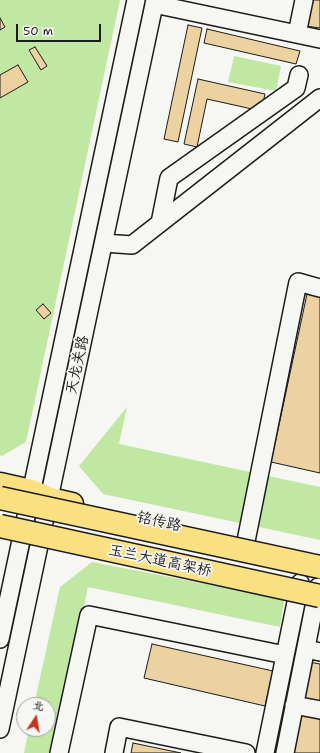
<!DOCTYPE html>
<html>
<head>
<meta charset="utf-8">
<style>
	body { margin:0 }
	#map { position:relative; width:320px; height:753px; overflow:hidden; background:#f6f6f2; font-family:"Shantell Sans","LXGW WenKai TC",sans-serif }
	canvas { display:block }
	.north { position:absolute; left:16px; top:697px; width:40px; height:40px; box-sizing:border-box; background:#f6f6f2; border:1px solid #9f9f9c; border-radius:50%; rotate:12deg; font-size:11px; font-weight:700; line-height:16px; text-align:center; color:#1c1c1c }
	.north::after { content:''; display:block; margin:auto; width:14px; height:18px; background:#c8321e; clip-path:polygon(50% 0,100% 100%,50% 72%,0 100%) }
	.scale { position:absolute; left:16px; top:24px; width:85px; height:18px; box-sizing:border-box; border:2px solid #1c1c1c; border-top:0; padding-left:5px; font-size:12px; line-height:14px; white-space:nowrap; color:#1c1c1c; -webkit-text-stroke:3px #f6f6f2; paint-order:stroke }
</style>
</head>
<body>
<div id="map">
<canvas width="320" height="753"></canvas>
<div class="north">北</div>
<div class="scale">50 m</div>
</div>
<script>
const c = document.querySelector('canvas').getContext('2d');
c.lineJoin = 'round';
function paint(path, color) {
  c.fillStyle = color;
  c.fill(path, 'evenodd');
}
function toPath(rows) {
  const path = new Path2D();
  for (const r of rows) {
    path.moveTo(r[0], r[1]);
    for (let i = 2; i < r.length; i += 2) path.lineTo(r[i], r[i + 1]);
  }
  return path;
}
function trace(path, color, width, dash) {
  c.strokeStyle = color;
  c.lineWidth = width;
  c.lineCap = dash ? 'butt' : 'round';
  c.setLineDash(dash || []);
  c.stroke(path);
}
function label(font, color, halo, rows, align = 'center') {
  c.font = font + ' "Shantell Sans","LXGW WenKai TC",sans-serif';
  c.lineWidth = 3.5;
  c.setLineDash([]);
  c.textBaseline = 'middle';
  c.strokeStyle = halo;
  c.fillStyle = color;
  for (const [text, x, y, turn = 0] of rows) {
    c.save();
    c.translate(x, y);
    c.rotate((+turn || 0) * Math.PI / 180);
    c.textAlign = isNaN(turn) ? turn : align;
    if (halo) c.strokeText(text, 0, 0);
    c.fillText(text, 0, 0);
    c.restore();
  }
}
paint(toPath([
	[0,0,120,0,26,442,2,456,0,455],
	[234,56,281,66,276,91,228,82],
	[127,407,119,444,320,487,320,540,103,494,79,466],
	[92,562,284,599,280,627,88,587,52,753,24,753,29,729,48,729,48,705,34,705,60,587]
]), '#c0e8a3');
const building = toPath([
	[312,0,320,0,320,28,306,26,312,0],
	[0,18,5,27,0,30,0,18],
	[188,25,202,28,178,142,164,139,188,25],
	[207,29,300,51,296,64,204,43,207,29],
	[35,47,47,66,41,70,29,50,35,47],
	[18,65,28,82,0,98,0,75,18,65],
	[198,79,265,94,261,111,207,99,197,147,184,144,198,79],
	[307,294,320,297,320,473,271,462,307,294],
	[43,304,51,313,44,319,36,310,43,304],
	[152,644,273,671,265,706,144,678,152,644],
	[309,662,320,664,320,702,301,698,309,662],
	[301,713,320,717,320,753,293,753,301,713],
	[133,743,181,753,131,753,133,743]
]);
paint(building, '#ecd1a1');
trace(building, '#1c1c1c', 1);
const minor = toPath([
	[154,4,320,39],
	[297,34,304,0],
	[160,223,169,178,296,88,299,75],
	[104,243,132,245,320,98],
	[246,541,298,282,320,288],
	[0,639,136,0],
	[306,649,320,652],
	[294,705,320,710],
	[0,729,155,0],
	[59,753,89,615,285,655],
	[114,753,119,727,246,753],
	[265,753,300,583],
	[285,753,318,587]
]);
const major = toPath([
	[0,484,31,491,50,499,72,504]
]);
trace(minor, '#1c1c1c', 20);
trace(major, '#1c1c1c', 25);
trace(minor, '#f6f6f2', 17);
trace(major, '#f9e181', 22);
const majorBridge = toPath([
	[0,498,320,567],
	[0,526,320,596]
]);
trace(majorBridge, '#1c1c1c', 25, []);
trace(majorBridge, '#f9e181', 22);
label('15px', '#1c1c1c', '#f6f6f2', [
	["天龙关路",78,365,-78],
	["铭传路",159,522,12],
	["玉兰大道高架桥",160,561,12]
]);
</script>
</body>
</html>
